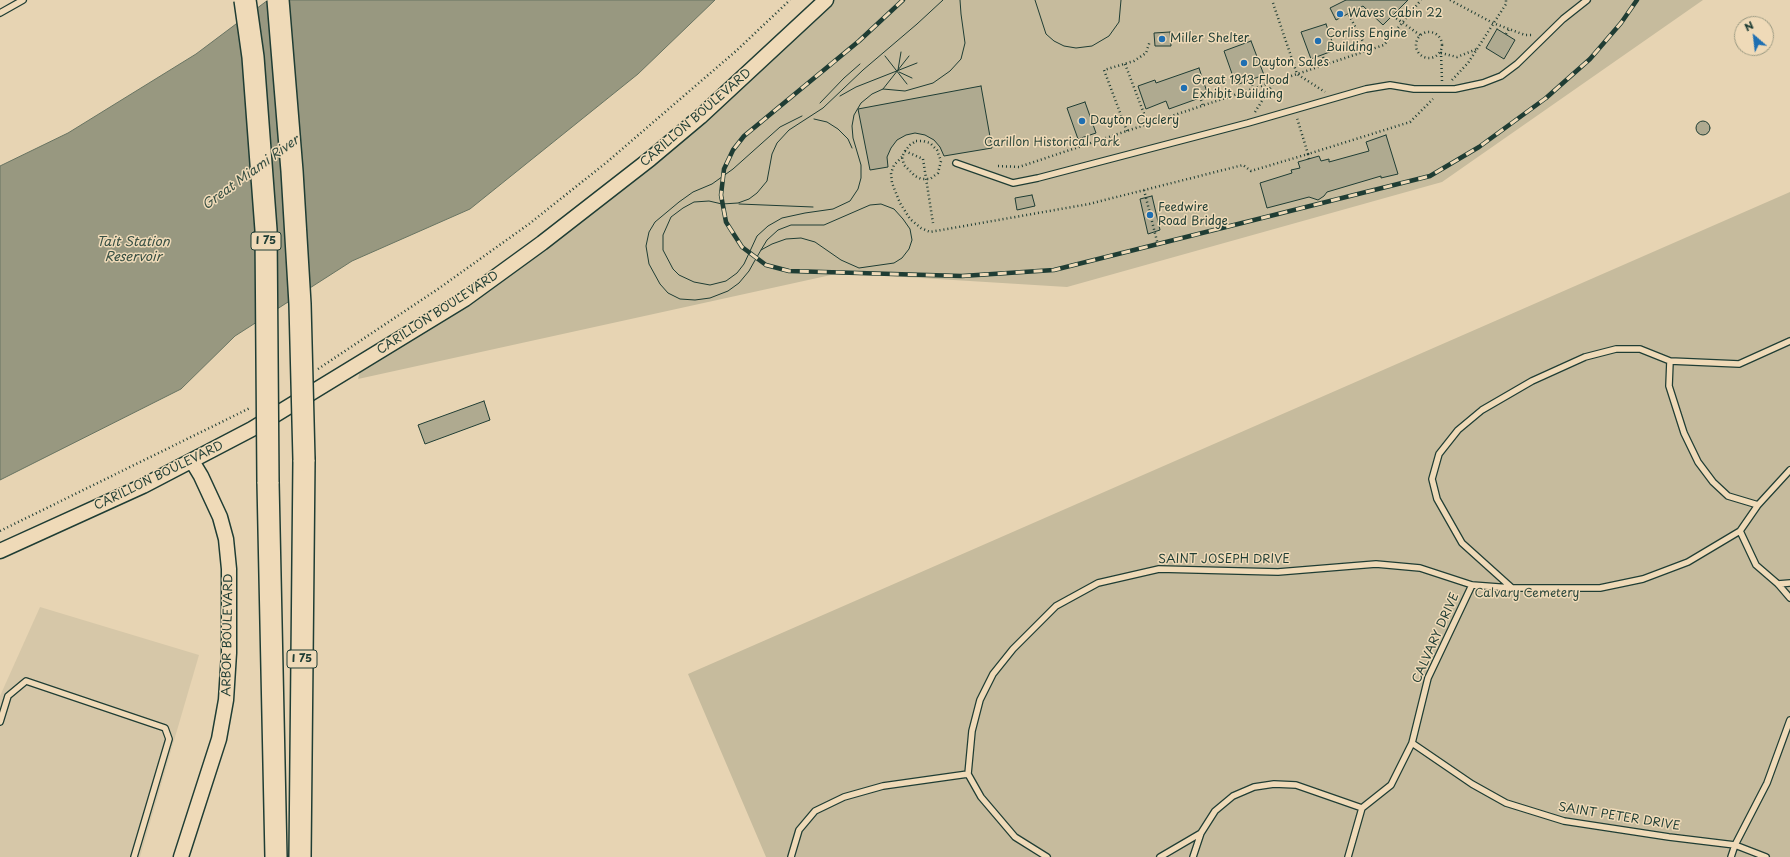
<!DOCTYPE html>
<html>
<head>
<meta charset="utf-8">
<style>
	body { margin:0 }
	#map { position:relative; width:1790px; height:857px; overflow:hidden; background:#e7d4b3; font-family:"Playpen Sans",sans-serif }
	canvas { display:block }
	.north { position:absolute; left:1734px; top:16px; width:40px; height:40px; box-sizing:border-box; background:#efdab8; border:1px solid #9c9b83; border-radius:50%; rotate:332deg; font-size:11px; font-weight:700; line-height:16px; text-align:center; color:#1f3d34 }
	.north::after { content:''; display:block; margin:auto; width:14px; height:18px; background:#1f6fb2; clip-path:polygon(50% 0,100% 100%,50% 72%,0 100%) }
</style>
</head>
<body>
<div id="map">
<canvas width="1790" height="857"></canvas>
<div class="north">N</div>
</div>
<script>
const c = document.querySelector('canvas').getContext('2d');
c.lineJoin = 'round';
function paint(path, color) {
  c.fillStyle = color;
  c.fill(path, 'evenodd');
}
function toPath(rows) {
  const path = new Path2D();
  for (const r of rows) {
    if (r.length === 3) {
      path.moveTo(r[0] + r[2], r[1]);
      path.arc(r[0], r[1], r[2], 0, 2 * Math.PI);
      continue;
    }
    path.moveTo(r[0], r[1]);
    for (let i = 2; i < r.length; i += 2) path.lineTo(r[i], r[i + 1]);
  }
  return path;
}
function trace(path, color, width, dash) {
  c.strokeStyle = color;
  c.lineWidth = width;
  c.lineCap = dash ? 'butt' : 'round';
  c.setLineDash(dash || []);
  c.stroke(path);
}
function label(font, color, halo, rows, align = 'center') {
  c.font = font + ' "Playpen Sans",sans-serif';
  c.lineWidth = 3;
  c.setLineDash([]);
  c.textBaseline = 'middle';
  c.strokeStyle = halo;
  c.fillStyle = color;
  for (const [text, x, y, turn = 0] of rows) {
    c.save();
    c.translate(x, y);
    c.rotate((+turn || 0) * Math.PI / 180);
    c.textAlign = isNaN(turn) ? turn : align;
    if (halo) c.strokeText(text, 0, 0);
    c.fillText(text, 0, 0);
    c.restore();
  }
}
paint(toPath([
	[40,607,199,655,140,857,0,857,0,696]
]), '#d6c7a8');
paint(toPath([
	[826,0,1703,0,1442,182,1067,287,840,273,358,379,362,362,542,243],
	[1790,192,1790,857,766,857,688,674]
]), '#c6bb9d');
const water = toPath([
	[268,0,715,0,638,74,470,209,352,261,235,336,181,389,0,480,0,166,68,133,196,54,268,0]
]);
paint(water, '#989880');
trace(water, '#687462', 1);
const building = toPath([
	[1346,0,1408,0,1383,25,1363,6,1336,20,1330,8,1346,0],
	[1326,24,1335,50,1311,59,1301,32,1326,24],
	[1497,29,1515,40,1504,59,1486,48,1497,29],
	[1170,32,1171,46,1155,46,1154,33,1170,32],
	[1251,41,1264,75,1236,85,1224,51,1251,41],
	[1199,68,1208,95,1169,109,1166,101,1146,109,1138,86,1155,80,1156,83,1199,68],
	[981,86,992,148,944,156,940,147,934,140,925,135,915,133,906,135,897,140,891,148,887,157,888,167,870,170,858,109,981,86],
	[1085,102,1096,133,1078,139,1067,108,1085,102],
	[1703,128,7],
	[1386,135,1398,174,1381,178,1381,176,1327,192,1324,196,1318,200,1309,197,1267,208,1260,183,1292,173,1291,170,1300,168,1298,162,1319,156,1321,161,1329,159,1329,162,1369,151,1366,142,1386,135],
	[1032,195,1035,206,1017,210,1015,198,1032,195],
	[1152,196,1160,230,1148,234,1140,199,1152,196],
	[484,401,490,420,425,444,418,425,484,401]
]);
paint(building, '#afaa90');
trace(building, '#1f3d34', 1);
const service = toPath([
	[0,13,23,0],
	[956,163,1013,183,1038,178,1248,123,1366,89,1390,85,1414,89,1455,89,1483,83,1501,76,1517,64,1563,19,1587,0],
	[1670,361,1669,386,1684,433,1698,462,1713,482,1728,496,1758,505],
	[1740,531,1756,565,1778,584,1790,598],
	[1778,584,1790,583],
	[1512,588,1462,543,1437,499,1432,479,1439,454,1458,430,1482,410,1532,381,1585,357,1616,349,1640,349,1670,361,1739,364,1790,341],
	[0,722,8,696,26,681,165,728,169,739,134,857],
	[1412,743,1472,784,1506,803,1564,821,1669,837,1735,845,1766,857],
	[968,774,972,731,980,700,993,674,1013,649,1056,606,1098,583,1159,569,1278,572,1376,564,1420,568,1472,585,1512,588,1600,588,1643,579,1688,562,1740,531,1758,505,1790,470],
	[968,774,981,797,1015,837,1047,857],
	[1362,808,1391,785,1412,743,1428,678,1472,585],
	[791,857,799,830,815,811,844,797,883,786,968,774],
	[1160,857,1201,833,1215,811,1233,796,1254,787,1274,784,1296,785,1362,808],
	[1193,857,1201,833],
	[1348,857,1362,808],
	[1731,857,1735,845,1767,783,1790,720]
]);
const tertiary = toPath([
	[0,551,143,486,252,429,465,299,542,243,650,159,700,117,826,0],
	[181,857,219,739,226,700,229,653,229,569,226,539,220,517,201,476,192,461]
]);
const motorway = toPath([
	[268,482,276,857],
	[300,857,304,460]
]);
trace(service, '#1f3d34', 8);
trace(tertiary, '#1f3d34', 17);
trace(motorway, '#1f3d34', 24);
trace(toPath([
	[1450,0,1493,23,1525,35,1532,35],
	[1273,3,1297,74,1325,92],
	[1349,15,1368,51],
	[1393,16,1420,35],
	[1429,45,13],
	[1506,34,1509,29],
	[1323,57,1326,65],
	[1125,64,1148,124],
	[1452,80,1468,63,1506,4,1506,0],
	[1251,81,1253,89],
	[1442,81,1441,53,1457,57,1477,49],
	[1201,100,1203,106],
	[1255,112,1274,82],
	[1127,131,1104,70,1134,61,1146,53,1150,41],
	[916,141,923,141,930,143,937,150,941,161,938,173,930,179,921,179,915,176,904,165,902,157,905,151,910,145,916,141],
	[905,151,923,159],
	[902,157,894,165,891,173,892,183,900,203,910,219,921,228,930,232,1089,204,1243,165,1251,171,1308,154,1297,118],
	[1309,159,1308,154,1410,122,1433,99],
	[998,166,1019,167,1384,45,1421,0],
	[1144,190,1158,245],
	[318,369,438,289,529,224,607,162,736,51,790,0],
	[0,531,250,408]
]), '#1f3d34', 2.5, [1, 3]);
trace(service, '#efdab8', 5.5);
trace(tertiary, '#efdab8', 14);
trace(motorway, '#efdab8', 21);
trace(toPath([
	[943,0,917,24,863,70,823,108,789,130,777,143,772,154,767,181,757,193,749,199,738,203,722,204,709,201,694,202,683,208,671,217,663,235,663,250,673,269,679,275,694,282,710,285,726,281,737,273,744,264,757,236,768,226,782,218,805,213,833,209,850,201,858,189,861,178,861,165,853,138,852,126,854,115,861,103,872,94,883,89,905,91,933,83,950,71,961,59,965,43,961,14,960,0],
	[1035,0,1046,34,1054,41,1064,46,1076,48,1092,46,1109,36,1119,22,1121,0],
	[885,56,907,84],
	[898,70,901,52],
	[899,72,912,78],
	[883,89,909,56],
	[840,96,856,87,917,63],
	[820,103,844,78,860,64],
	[814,119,827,122,838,129,848,139,852,148],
	[739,204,813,207],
	[761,250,772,244,786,239,801,238,815,242,841,260,859,268,894,263,902,258,909,249,912,240,910,229,903,219,894,209,881,204,870,205,824,225,791,225,778,230,767,240,761,250,754,262,749,271,739,283,728,291,710,298,695,300,680,299,668,293,660,284,649,264,646,246,649,232,655,222,679,202,693,192,712,184,733,169,780,127,802,116]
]), '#1f3d34', 1);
const rail = toPath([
	[903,0,859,41,744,136,733,150,724,169,721,195,726,222,742,247,766,265,789,271,962,276,1054,270,1430,176,1479,147,1546,98,1590,59,1621,23,1637,0]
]);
trace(rail, '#1f3d34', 4.5);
trace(rail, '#efdab8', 3, [9]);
const motorwayBridge = toPath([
	[245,0,253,57,266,230,268,482],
	[278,0,292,171,300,304,304,460]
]);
trace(motorwayBridge, '#1f3d34', 24, []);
trace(toPath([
	[923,159,933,223]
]), '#1f3d34', 2.5, [1, 3]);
trace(motorwayBridge, '#efdab8', 21);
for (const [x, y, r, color] of [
	[1340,14,4,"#1f6fb2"],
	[1162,39,4,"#1f6fb2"],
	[1318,41,4,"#1f6fb2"],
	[1244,63,4,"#1f6fb2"],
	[1184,88,4,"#1f6fb2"],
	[1082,121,4,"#1f6fb2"],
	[1150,215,4,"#1f6fb2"]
]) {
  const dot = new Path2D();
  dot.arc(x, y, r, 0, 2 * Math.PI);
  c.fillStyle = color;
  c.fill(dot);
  trace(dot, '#efdab8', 1.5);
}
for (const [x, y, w] of [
	[266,241,30],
	[302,659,30]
]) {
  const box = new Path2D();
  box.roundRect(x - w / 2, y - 9, w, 18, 3);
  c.fillStyle = '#efdab8';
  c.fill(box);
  trace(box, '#1f3d34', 1);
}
label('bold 11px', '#1f3d34', null, [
	["I 75",266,241],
	["I 75",302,659]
]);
label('12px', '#1f3d34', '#efdab8', [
	["Waves Cabin 22",1348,14],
	["Corliss Engine",1326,34],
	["Building",1326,48],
	["Miller Shelter",1170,39],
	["Dayton Sales",1252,63],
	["Great 1913 Flood",1192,81],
	["Exhibit Building",1192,95],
	["Dayton Cyclery",1090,121],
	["Feedwire",1158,208],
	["Road Bridge",1158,222]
], 'left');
label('12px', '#1f3d34', '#efdab8', [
	["CARILLON BOULEVARD",696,118,-41],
	["CARILLON BOULEVARD",438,313,-33],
	["CARILLON BOULEVARD",159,476,-26],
	["SAINT JOSEPH DRIVE",1224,560],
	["ARBOR BOULEVARD",228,635,-89],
	["CALVARY DRIVE",1436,638,-66],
	["SAINT PETER DRIVE",1619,817,9]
]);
label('12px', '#304a3e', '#efdab8', [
	["Carillon Historical Park",1052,143],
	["Calvary Cemetery",1527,594]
]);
label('italic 13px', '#374f43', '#efdab8', [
	["Great Miami River",251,173,-36],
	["Tait Station",133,242],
	["Reservoir",133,257]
]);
</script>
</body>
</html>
